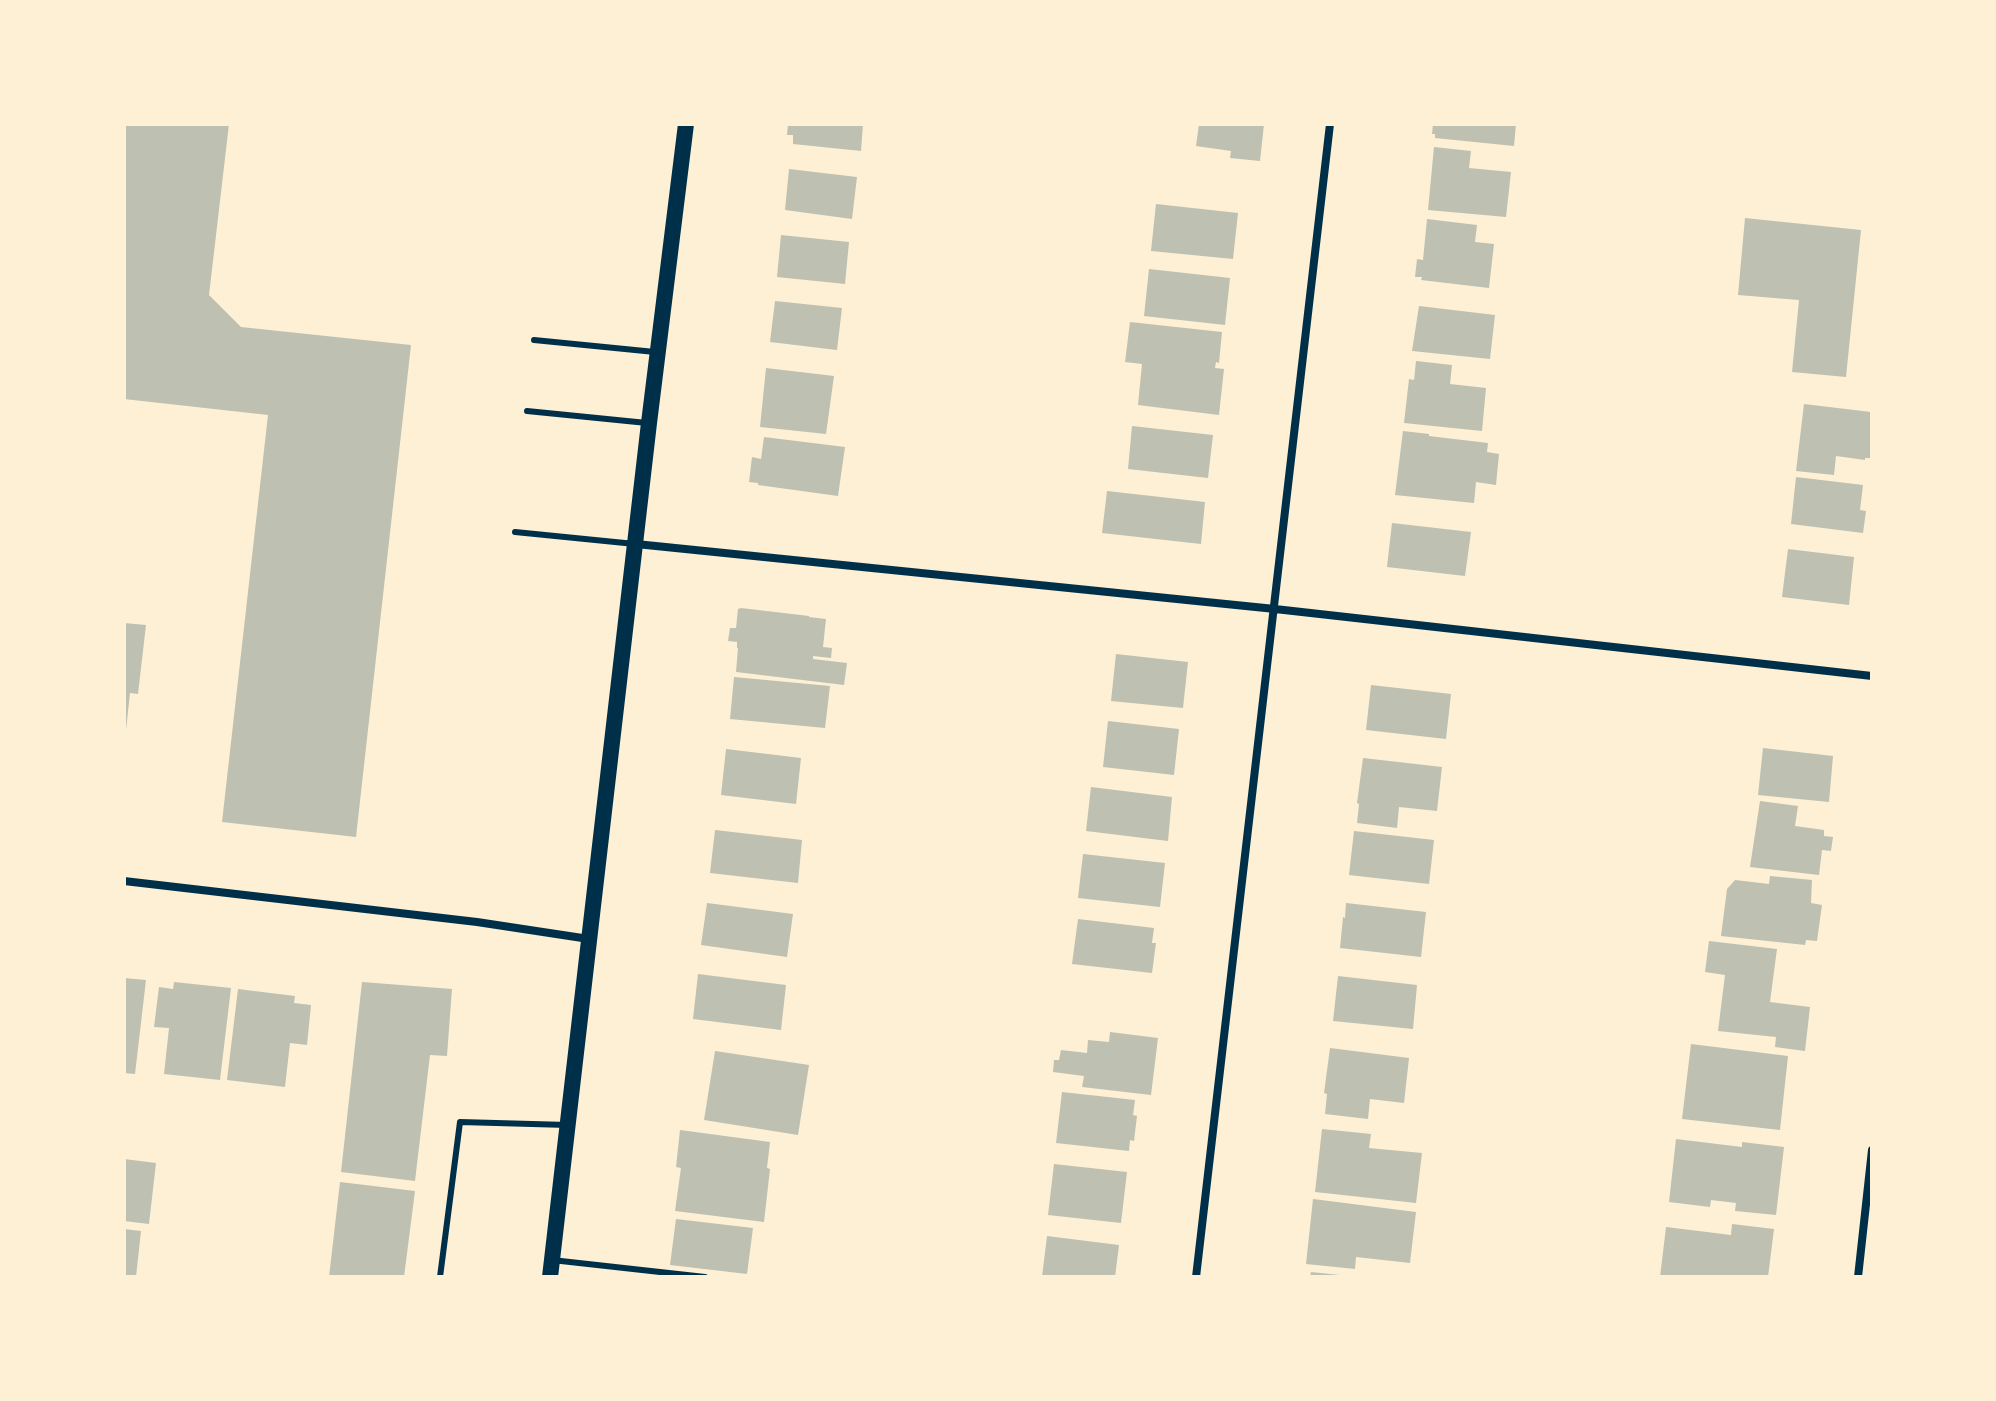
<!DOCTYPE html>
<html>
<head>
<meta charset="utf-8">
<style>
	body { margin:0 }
	#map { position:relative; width:1996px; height:1401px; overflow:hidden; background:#fdf0d5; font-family:Montserrat,sans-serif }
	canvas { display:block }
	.frame { position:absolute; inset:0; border:126px solid #fdf0d5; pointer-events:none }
</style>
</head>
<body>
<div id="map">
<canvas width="1996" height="1401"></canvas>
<div class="frame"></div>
</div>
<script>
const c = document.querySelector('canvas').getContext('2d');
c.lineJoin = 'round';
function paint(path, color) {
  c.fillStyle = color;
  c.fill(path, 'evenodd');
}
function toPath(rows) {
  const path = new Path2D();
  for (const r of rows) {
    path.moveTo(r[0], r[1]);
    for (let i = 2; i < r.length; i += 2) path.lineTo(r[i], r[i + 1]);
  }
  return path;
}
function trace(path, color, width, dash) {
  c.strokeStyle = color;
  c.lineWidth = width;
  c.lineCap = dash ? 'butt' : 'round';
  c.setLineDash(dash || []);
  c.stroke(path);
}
paint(toPath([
	[124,124,229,124,209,295,241,327,411,345,356,837,222,822,268,415,124,399],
	[788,124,863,124,861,151,793,144,793,135,787,135],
	[1199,124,1264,124,1260,161,1230,158,1231,151,1196,146],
	[1433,124,1516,124,1514,146,1435,138,1435,134,1432,134],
	[1434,147,1471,151,1469,168,1511,172,1506,217,1428,210],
	[789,169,857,177,852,219,785,210],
	[1156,204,1238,213,1233,259,1151,251],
	[1745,218,1861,230,1846,377,1792,372,1799,300,1738,295],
	[1427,219,1477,225,1475,242,1494,244,1489,288,1421,280,1422,277,1415,277,1417,259,1423,260],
	[781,235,849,242,845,284,777,277],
	[1149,269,1230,278,1225,325,1144,316],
	[775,301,842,308,837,350,770,342],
	[1419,306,1495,315,1490,359,1412,351],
	[1130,322,1222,332,1219,363,1216,362,1215,368,1224,369,1219,415,1138,405,1142,364,1125,362],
	[1416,361,1452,365,1450,384,1486,388,1482,431,1404,423,1409,379,1414,380],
	[766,368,834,376,826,434,760,427],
	[1804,404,1871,412,1872,458,1865,458,1865,460,1836,456,1834,475,1796,471],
	[1132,426,1213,435,1208,478,1128,469],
	[1403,431,1429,434,1429,436,1488,443,1487,452,1499,454,1496,485,1476,482,1474,503,1395,495],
	[764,437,845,447,838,496,758,485,758,483,749,482,752,457,761,459],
	[1796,477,1863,485,1860,510,1866,511,1863,533,1791,524],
	[1107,491,1205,502,1201,544,1102,533],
	[1392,523,1471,532,1465,576,1387,567],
	[1788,549,1854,557,1849,605,1782,597],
	[741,608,809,616,809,617,826,619,823,647,832,648,831,658,813,656,813,659,847,663,844,685,736,672,738,648,737,648,737,642,728,641,730,628,736,628,738,609],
	[124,623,146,625,138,694,130,693,126,730,124,730],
	[1116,654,1188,662,1183,708,1111,701],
	[734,677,830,686,825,728,730,719],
	[1371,685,1451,694,1446,739,1366,730],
	[1108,721,1179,729,1174,775,1103,767],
	[1763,748,1833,756,1829,802,1758,795],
	[726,749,801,758,796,804,721,795],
	[1363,758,1442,767,1437,811,1399,807,1397,828,1357,823,1359,804,1357,803],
	[1091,787,1172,797,1168,841,1086,831],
	[1760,801,1798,806,1795,826,1824,830,1824,836,1833,837,1831,851,1822,850,1819,875,1750,867],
	[715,830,802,840,798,883,710,873],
	[1354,831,1434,840,1429,884,1349,875],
	[1083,854,1165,863,1160,907,1078,898],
	[1770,876,1812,880,1811,903,1822,905,1817,941,1806,940,1805,945,1721,936,1727,889,1735,880,1769,884],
	[707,903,793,914,787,957,701,945],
	[1346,903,1426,912,1421,957,1340,948,1343,917,1345,918],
	[1078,919,1154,928,1152,943,1156,943,1152,973,1072,964],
	[1709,941,1777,949,1770,1002,1810,1007,1805,1051,1775,1047,1776,1037,1718,1031,1725,975,1705,972],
	[698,974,786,985,781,1030,693,1019],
	[1338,976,1417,985,1413,1029,1333,1021],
	[124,978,146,980,135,1074,124,1073],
	[174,982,231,988,220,1080,164,1074,169,1028,154,1027,159,987,173,989],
	[362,982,452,989,447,1056,430,1055,415,1181,341,1172],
	[238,989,295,996,294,1003,311,1005,307,1045,290,1043,285,1087,227,1080],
	[1110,1032,1158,1038,1151,1095,1082,1087,1084,1076,1053,1072,1054,1060,1059,1060,1061,1050,1087,1053,1088,1040,1109,1042],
	[1691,1044,1788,1056,1780,1130,1682,1119],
	[1330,1048,1409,1058,1404,1103,1370,1099,1368,1119,1325,1114,1327,1094,1324,1093],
	[715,1051,809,1065,798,1135,704,1120],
	[1062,1092,1135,1100,1133,1115,1137,1116,1134,1141,1130,1140,1129,1151,1056,1143],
	[1322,1129,1371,1134,1369,1148,1422,1153,1416,1203,1315,1192],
	[680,1130,770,1142,767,1168,770,1169,764,1222,675,1211,681,1168,676,1167],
	[1676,1139,1742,1147,1742,1142,1784,1147,1776,1215,1735,1211,1736,1203,1711,1200,1710,1207,1669,1202],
	[124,1159,156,1163,149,1224,124,1221],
	[1054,1164,1127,1172,1121,1223,1048,1215],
	[340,1182,415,1191,404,1277,329,1277],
	[1313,1199,1416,1212,1410,1263,1356,1257,1355,1269,1306,1264],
	[676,1219,753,1228,747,1274,670,1265],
	[1732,1224,1774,1229,1768,1277,1660,1277,1666,1227,1731,1235],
	[124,1229,141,1231,136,1277,124,1277],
	[1047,1236,1119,1245,1115,1277,1042,1277],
	[1311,1272,1340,1275,1340,1277,1310,1277]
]), '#bec0b2');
trace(toPath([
	[534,340,655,352],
	[527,411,647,423],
	[515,532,635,544],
	[552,1260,705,1277],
	[440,1277,460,1122,568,1125]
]), '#003049', 6);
trace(toPath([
	[636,544,1275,609,1872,676],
	[124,881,477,922,589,939],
	[1196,1277,1330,124],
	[1858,1277,1872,1150]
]), '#003049', 8);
trace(toPath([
	[550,1277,649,423,686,124]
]), '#003049', 16);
</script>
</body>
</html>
